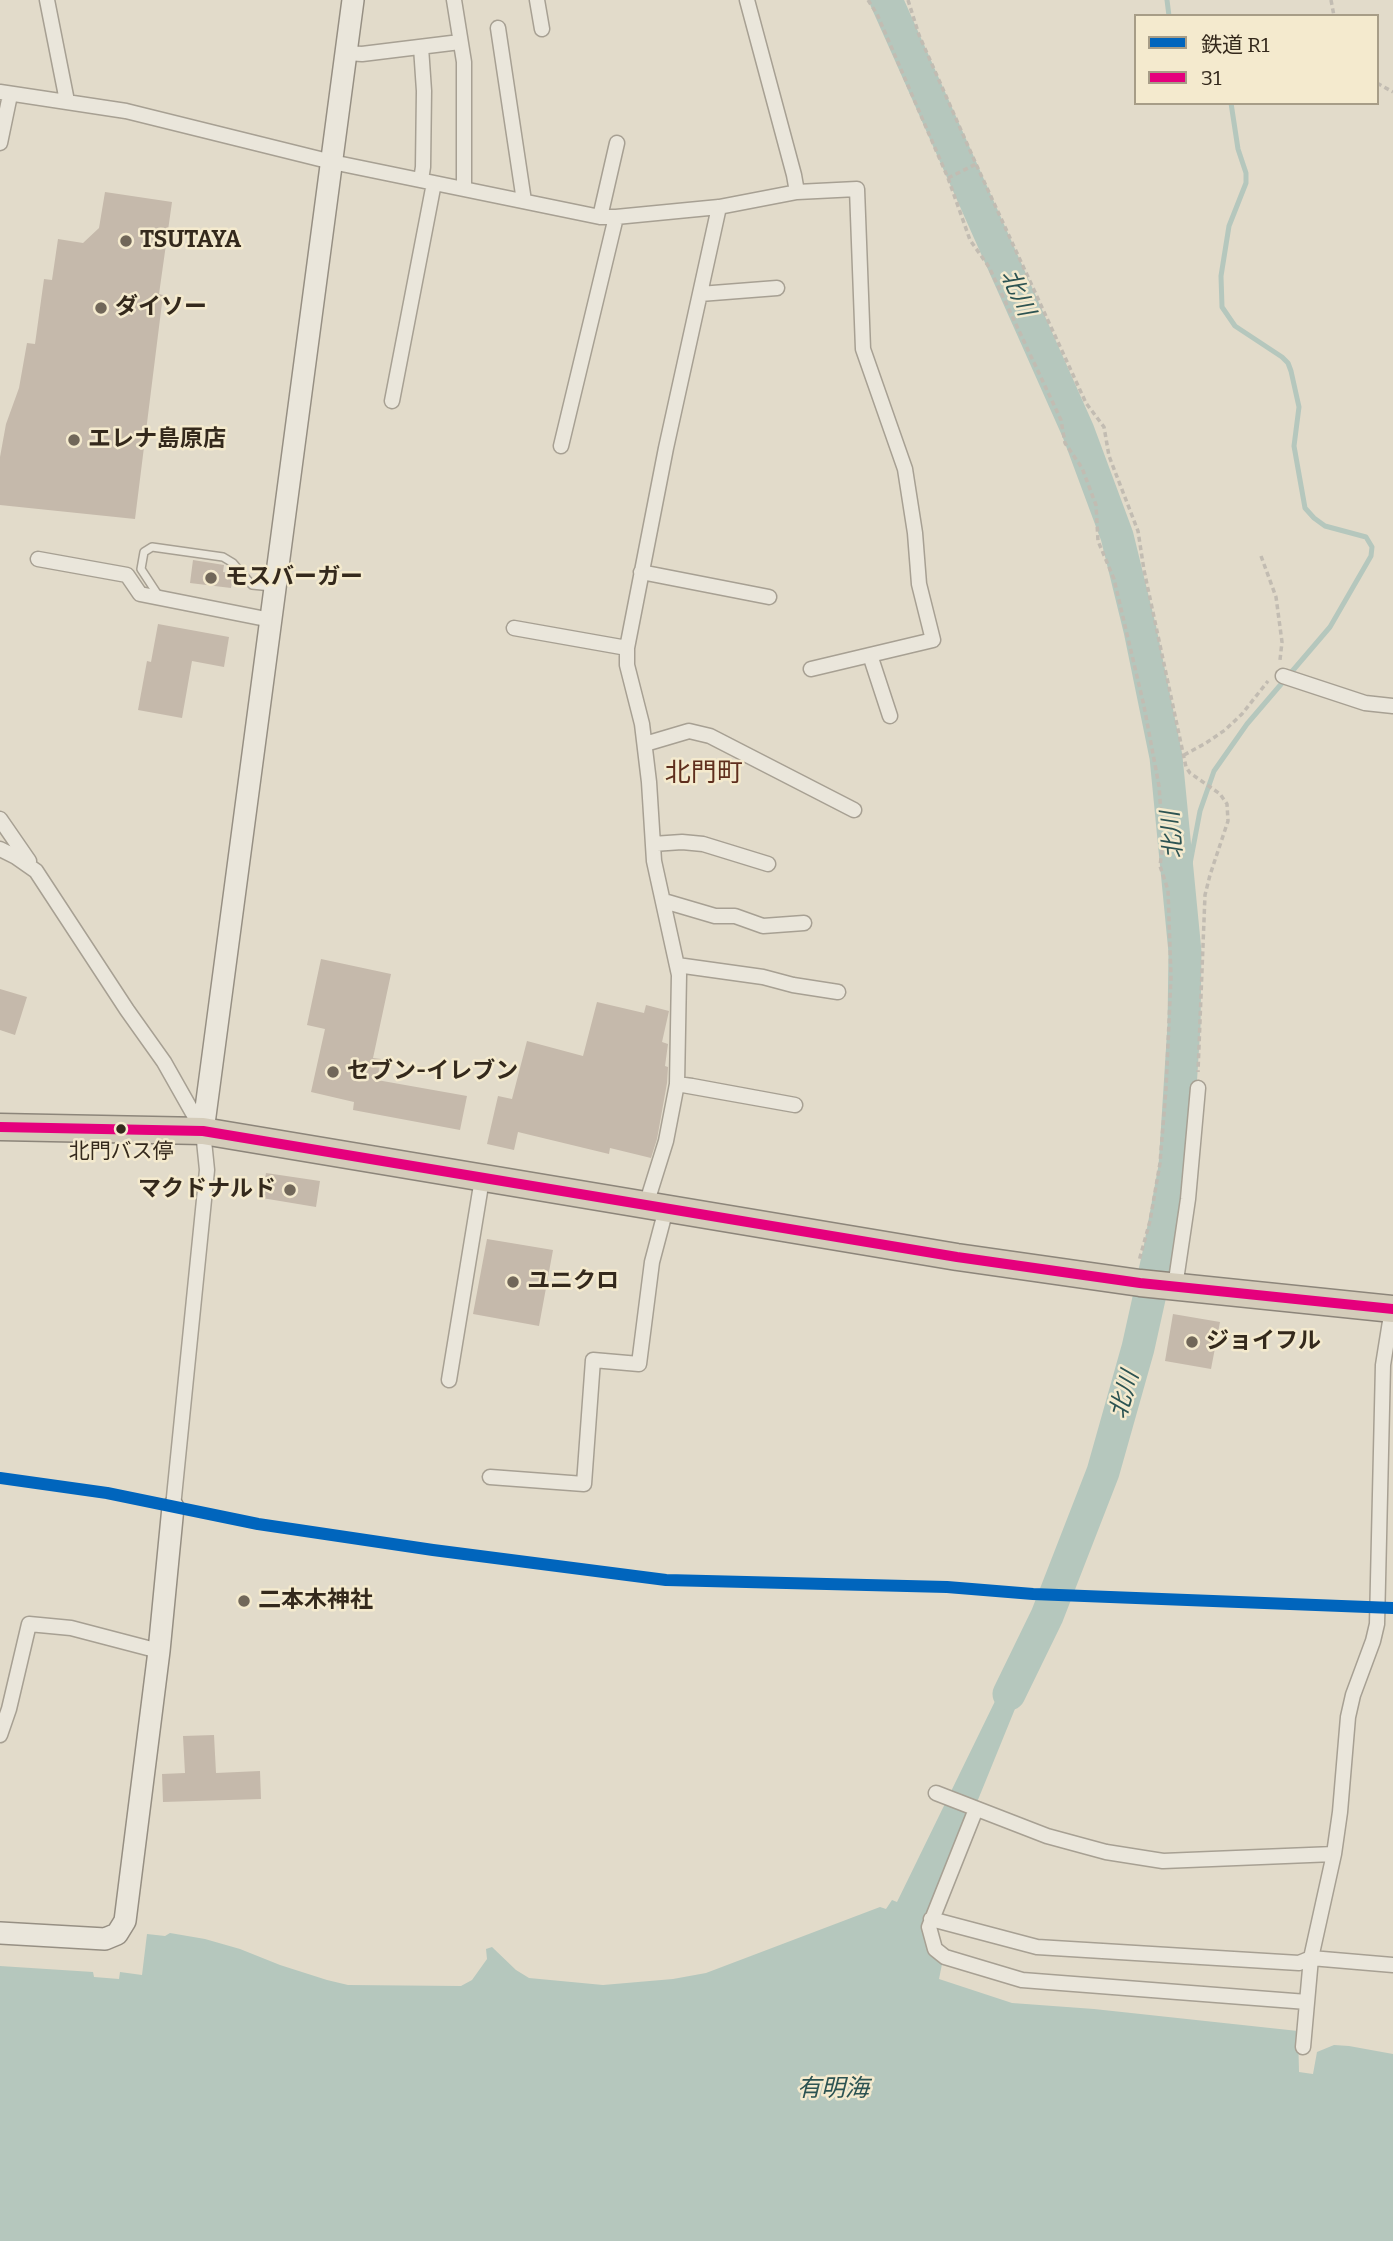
<!DOCTYPE html>
<html>
<head>
<meta charset="utf-8">
<style>
	body { margin:0 }
	#map { position:relative; width:1393px; height:2241px; overflow:hidden; background:#e2dbca; font-family:Bitter,"Noto Sans JP",serif }
	canvas { display:block }
	.legend { position:absolute; left:1134px; top:14px; width:245px; height:91px; box-sizing:border-box; background:#f4eace; border:2px solid #a79d87; margin:0; padding:9px 12px; list-style:none; font-size:21px; color:#34291c }
	.legend li { display:flex; align-items:center; gap:14px; height:35px }
	.legend b { width:35px; border:2px solid #a79d87 }
</style>
</head>
<body>
<div id="map">
<canvas width="1393" height="2241"></canvas>
<ul class="legend">
<li><b style="height:9px;background:#0065bd"></b>鉄道 R1</li>
<li><b style="height:9px;background:#e5007d"></b>31</li>
</ul>
</div>
<script>
const c = document.querySelector('canvas').getContext('2d');
c.lineJoin = 'round';
function paint(path, color) {
  c.fillStyle = color;
  c.fill(path, 'evenodd');
}
function toPath(rows) {
  const path = new Path2D();
  for (const r of rows) {
    path.moveTo(r[0], r[1]);
    for (let i = 2; i < r.length; i += 2) path.lineTo(r[i], r[i + 1]);
  }
  return path;
}
function trace(path, color, width, dash) {
  c.strokeStyle = color;
  c.lineWidth = width;
  c.lineCap = dash ? 'butt' : 'round';
  c.setLineDash(dash || []);
  c.stroke(path);
}
function label(font, color, halo, rows, align = 'center') {
  c.font = font + ' Bitter,"Noto Sans JP",serif';
  c.lineWidth = 5;
  c.setLineDash([]);
  c.textBaseline = 'middle';
  c.strokeStyle = halo;
  c.fillStyle = color;
  for (const [text, x, y, turn = 0] of rows) {
    c.save();
    c.translate(x, y);
    c.rotate((+turn || 0) * Math.PI / 180);
    c.textAlign = isNaN(turn) ? turn : align;
    if (halo) c.strokeText(text, 0, 0);
    c.fillText(text, 0, 0);
    c.restore();
  }
}
paint(toPath([
	[1000,1691,1019,1699,925,1930,924,1938,929,1949,942,1964,939,1979,1012,2003,1094,2009,1298,2031,1299,2072,1313,2074,1317,2052,1334,2045,1349,2046,1393,2054,1393,2241,0,2241,0,1966,93,1972,94,1977,119,1979,120,1972,142,1975,147,1934,165,1936,170,1933,205,1939,240,1949,280,1965,327,1980,348,1985,461,1986,472,1980,487,1959,486,1949,492,1947,516,1970,529,1978,603,1985,673,1979,706,1973,880,1907,886,1909,892,1900,897,1902]
]), '#b5c7bd');
trace(toPath([
	[1167,0,1169,16],
	[1180,884,1189,869,1200,811,1214,771,1247,724,1330,627,1371,556,1372,547,1366,537,1325,526,1314,518,1305,508,1294,446,1299,407,1291,371,1288,363,1282,357,1235,326,1222,307,1221,276,1229,226,1246,183,1246,173,1238,149,1231,103]
]), '#b5c7bd', 5);
trace(toPath([
	[886,0,1078,431,1117,536,1140,630,1166,757,1185,952,1184,1025,1175,1167,1160,1249,1138,1348,1103,1472,1047,1616,1009,1694]
]), '#b5c7bd', 33);
paint(toPath([
	[105,192,172,202,159,294,163,295,135,519,0,505,0,457,6,424,19,388,27,343,35,344,44,279,52,280,58,239,83,243,99,228],
	[193,560,224,565,223,572,233,574,231,588,190,583],
	[158,624,229,637,224,667,192,661,182,718,138,710,147,661,151,662],
	[321,959,391,974,373,1058,381,1059,377,1080,467,1096,460,1130,353,1110,354,1102,311,1092,325,1029,307,1025],
	[0,989,27,997,15,1035,0,1030],
	[597,1002,644,1013,646,1005,669,1011,662,1042,668,1044,665,1066,668,1067,667,1083,657,1139,651,1158,610,1148,609,1154,518,1132,514,1150,487,1144,498,1096,512,1099,527,1041,583,1056],
	[266,1173,320,1181,316,1207,262,1198],
	[487,1239,553,1250,539,1326,473,1314],
	[1173,1314,1220,1322,1211,1369,1165,1361],
	[214,1735,216,1773,260,1771,261,1799,163,1802,162,1774,185,1773,183,1736]
]), '#c5b9ab');
const lane = toPath([
	[160,598,141,569,144,552,152,547,223,557,233,563,252,585,272,587]
]);
const street = toPath([
	[47,0,67,101],
	[454,0,464,62,464,189],
	[537,0,542,29],
	[747,0,794,175,797,192],
	[498,28,524,201],
	[346,53,362,54,460,42],
	[0,92,126,111,332,162,600,217,616,217,719,207,797,192,857,189,863,349,905,469,915,533,919,584,933,640,811,669],
	[0,143,10,95],
	[421,180,423,167,424,91,421,47],
	[600,217,617,143],
	[700,294,777,288],
	[392,401,434,183],
	[561,446,616,217],
	[38,559,127,575,140,594,271,620],
	[641,572,769,597],
	[514,628,627,648],
	[870,655,890,716],
	[1283,676,1365,703,1393,706],
	[645,744,689,731,710,736,854,810],
	[0,819,29,861],
	[653,844,682,842,703,844,768,864],
	[0,849,16,857,36,871,127,1010,164,1062,203,1131,207,1170,173,1507],
	[664,901,715,916,735,916,763,926,804,923],
	[677,965,763,977,793,985,838,992],
	[677,1084,692,1086,795,1105,677,1084],
	[646,1205,666,1141,677,1084,679,975,654,861,649,782,642,724,627,665,627,648,666,448,719,207],
	[1175,1287,1188,1199,1198,1088],
	[449,1380,482,1179],
	[490,1477,584,1484,593,1360,639,1364,652,1262,666,1209],
	[0,1735,9,1709,29,1624,71,1628,159,1651],
	[936,1793,1047,1836,1106,1852,1163,1861,1334,1854],
	[976,1809,929,1927,935,1949,945,1957,1022,1980,1307,2002],
	[931,1919,1037,1947,1299,1963,1311,1958,1393,1965],
	[1303,2047,1311,1958,1334,1854,1340,1812,1348,1717,1353,1695,1373,1641,1377,1624,1383,1365,1392,1309]
]);
const secondary = toPath([
	[203,1131,353,0],
	[0,1933,105,1939,117,1934,125,1921,159,1651,173,1507]
]);
const highway = toPath([
	[0,1127,203,1131,957,1257,1140,1283,1393,1309]
]);
trace(lane, '#a7a093', 10);
trace(street, '#a7a093', 17);
trace(secondary, '#968f83', 24);
trace(highway, '#8c857a', 29);
trace(toPath([
	[868,0,877,14,948,178,970,240,989,267,1061,420,1065,443,1082,468,1096,505,1098,541,1114,579,1144,706,1159,786,1163,842,1160,866,1168,890,1171,977,1166,1089,1160,1163,1150,1221,1139,1261],
	[908,0,919,35,976,164,1086,403,1104,427,1109,456,1138,531,1144,570,1186,767,1190,773,1220,794,1227,804,1228,821,1210,875,1205,895,1198,1072],
	[1331,0,1334,16],
	[1377,83,1393,92],
	[948,178,976,164],
	[1261,556,1276,597,1282,642,1280,660],
	[1184,755,1206,743,1225,730,1242,714,1268,681]
]), '#c2bcb2', 3.5, [5, 3.5]);
trace(lane, '#eae6db', 7);
trace(street, '#eae6db', 14);
trace(secondary, '#eae6db', 21);
trace(highway, '#d4ccba', 26);
trace(toPath([
	[0,1127,203,1131,957,1257,1140,1283,1393,1309]
]), '#e5007d', 10);
trace(toPath([
	[0,1478,107,1493,258,1524,433,1550,666,1580,947,1587,1033,1594,1393,1608]
]), '#0065bd', 12);
for (const [x, y, r, color] of [
	[126,241,7,"#716759"],
	[101,308,7,"#716759"],
	[74,440,7,"#716759"],
	[211,578,7,"#716759"],
	[333,1072,7,"#716759"],
	[121,1129,6,"#34291c"],
	[290,1190,7,"#716759"],
	[513,1282,7,"#716759"],
	[1192,1342,7,"#716759"],
	[244,1601,7,"#716759"]
]) {
  const dot = new Path2D();
  dot.arc(x, y, r, 0, 2 * Math.PI);
  c.fillStyle = color;
  c.fill(dot);
  trace(dot, '#f4eace', 2.5);
}
label('21px', '#34291c', '#f4eace', [
	["北門バス停",121,1152]
]);
label('bold 23px', '#34291c', '#f4eace', [
	["TSUTAYA",140,241],
	["ダイソー",115,308],
	["エレナ島原店",88,440],
	["モスバーガー",225,578],
	["セブン-イレブン",347,1072],
	["マクドナルド",276,1190,"right"],
	["ユニクロ",527,1282],
	["ジョイフル",1206,1342],
	["二本木神社",258,1601]
], 'left');
label('italic 24px', '#2c5352', '#f4eace', [
	["北川",1017,293,66],
	["北川",1173,835,-95],
	["北川",1125,1395,-74],
	["有明海",833,2089]
]);
label('26px', '#5f2e1d', '#f4eace', [
	["北門町",704,774]
]);
</script>
</body>
</html>
